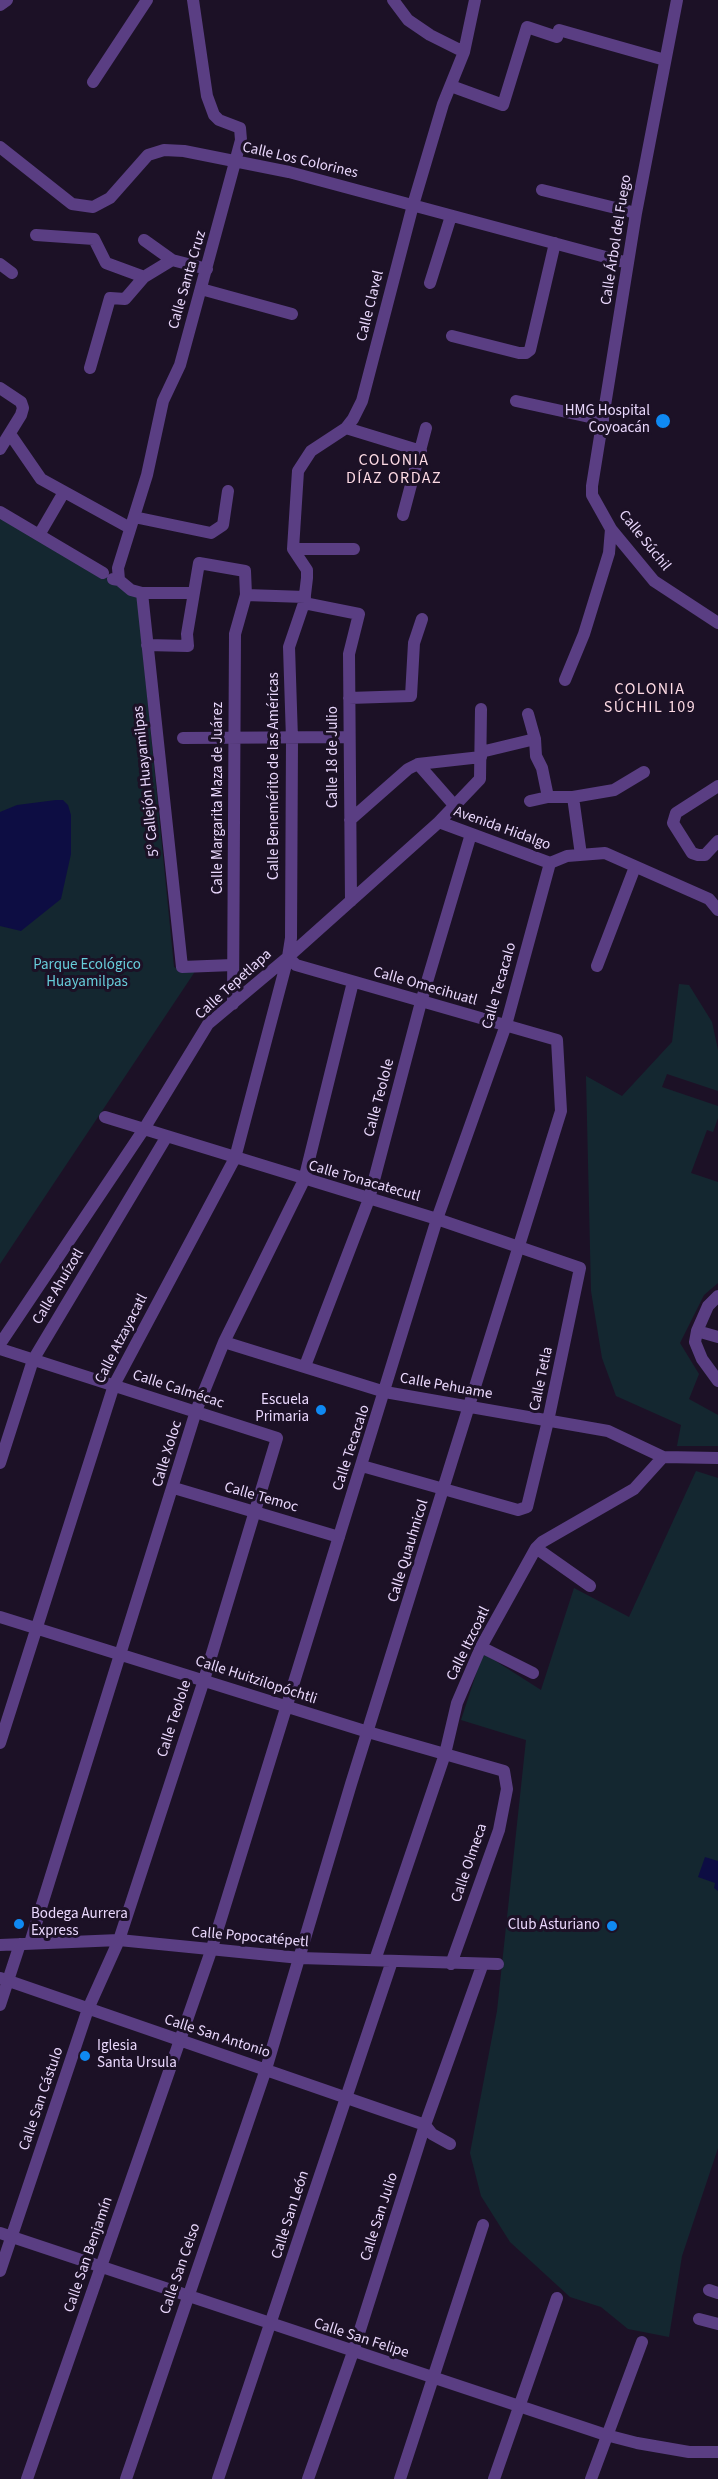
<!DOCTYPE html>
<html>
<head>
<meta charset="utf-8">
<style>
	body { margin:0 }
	canvas { display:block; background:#1c1126 }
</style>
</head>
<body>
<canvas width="718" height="2479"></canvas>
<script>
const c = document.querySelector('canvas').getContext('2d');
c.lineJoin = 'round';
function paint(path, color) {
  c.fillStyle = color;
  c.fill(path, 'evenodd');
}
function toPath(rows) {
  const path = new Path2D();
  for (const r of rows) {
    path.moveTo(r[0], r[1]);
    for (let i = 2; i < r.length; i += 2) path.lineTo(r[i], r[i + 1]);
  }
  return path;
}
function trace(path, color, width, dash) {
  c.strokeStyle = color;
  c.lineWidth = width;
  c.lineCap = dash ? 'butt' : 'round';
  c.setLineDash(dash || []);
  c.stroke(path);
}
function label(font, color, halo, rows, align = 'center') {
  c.font = font + ' "Source Sans 3",sans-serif';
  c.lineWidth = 6;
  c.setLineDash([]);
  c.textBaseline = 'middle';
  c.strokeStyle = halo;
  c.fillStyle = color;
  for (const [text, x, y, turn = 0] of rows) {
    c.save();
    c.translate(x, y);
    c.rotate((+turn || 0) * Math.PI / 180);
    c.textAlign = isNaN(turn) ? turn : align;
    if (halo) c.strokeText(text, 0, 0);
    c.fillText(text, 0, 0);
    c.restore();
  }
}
paint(toPath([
	[0,515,137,594,174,967,182,971,196,970,0,1264],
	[679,984,689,985,712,1022,718,1050,718,1091,667,1074,662,1087,718,1106,718,1118,713,1132,707,1130,691,1173,718,1182,718,1283,704,1295,680,1343,699,1374,689,1399,718,1415,718,1446,677,1446,681,1425,616,1396,602,1358,591,1291,586,1076,622,1096,672,1042],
	[696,1471,718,1478,718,2148,682,2256,669,2337,628,2329,601,2307,570,2297,510,2242,481,2196,470,2153,497,2011,526,1740,461,1720,483,1653,541,1690,574,1588,629,1617]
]), '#142730');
paint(toPath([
	[56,800,63,800,68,805,71,815,71,854,61,899,21,931,0,926,0,812,17,805],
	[705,1857,718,1861,718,1891,714,1888,715,1883,698,1877]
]), '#0d0d43');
trace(toPath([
	[393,0,408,20,430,35,464,52],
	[677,0,636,213,592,486,592,495,611,529,654,581,718,623],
	[0,5,7,0],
	[93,82,147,0],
	[451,86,503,105,527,27,557,37,559,30,665,60],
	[0,147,72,204,93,207,110,198,148,155,164,150,184,151,289,172,628,263],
	[542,190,636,213],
	[36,235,94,239,106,263,144,277],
	[144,240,172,260],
	[0,264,12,273],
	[430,283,451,216],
	[201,289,292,314],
	[452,336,519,353,526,353,530,350,555,243],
	[90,368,110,298,125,299,144,277,172,260,207,269],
	[0,388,21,402,23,408,21,415,0,449],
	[516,401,603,420],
	[346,428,421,451],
	[10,434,41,479,130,528],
	[0,512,103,573],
	[403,515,426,428],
	[134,517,211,533,223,525,228,491],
	[39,535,64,492],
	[293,549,354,549],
	[113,579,119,580,131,590,142,593,194,593],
	[119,580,118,568,147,475,163,401,180,365,241,140,240,128,219,120,214,115,207,96,193,0],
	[142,593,182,967,233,965],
	[246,595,305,597],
	[304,603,359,614,349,654,351,901],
	[147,645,188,646,187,634,199,563,245,571,246,595,235,634,233,1004],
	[565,680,584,634,609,553,611,529],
	[349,698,411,696,414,643,422,619],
	[528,714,535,739,536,756,542,768,548,797],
	[183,738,349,737],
	[481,752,535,739],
	[418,764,454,805],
	[718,786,676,813,673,823,692,853,698,855,705,855,718,841],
	[573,797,581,855],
	[530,801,548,797,573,797,614,790,644,772],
	[350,820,408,769,418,764,481,757],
	[439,822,550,863,567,856,605,853,709,899,718,910],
	[597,966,635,867],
	[105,1117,437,1219,580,1268,548,1421,527,1507,518,1510,362,1466],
	[718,1296,708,1306,697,1331,695,1342,702,1359,718,1381],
	[697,1331,718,1337],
	[224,1342,385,1392,608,1431,663,1457],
	[0,1344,144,1129,208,1024,288,957,439,822,480,779,481,709],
	[0,1349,277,1438,204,1680,119,1940,88,2009,0,2271],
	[305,1366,369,1199,421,1002,471,834],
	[0,1463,33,1360,167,1136],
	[174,1488,339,1537],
	[536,1548,590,1586],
	[0,1617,368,1732,504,1771,507,1789,499,1830,451,1964],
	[481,1647,533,1673],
	[0,1743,114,1385,235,1158,288,957,291,938,292,739,289,647,304,603,307,578,307,570,293,549,298,471,311,451,346,428,353,419,362,401,413,205,443,104,464,52,475,0],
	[30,1943,196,1411,224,1342,304,1180,353,982],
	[0,1945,119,1940,300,1958,498,1964],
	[375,1960,445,1754,457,1703,481,1647,536,1548,542,1542,634,1489,663,1457,718,1458],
	[0,1978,425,2125,432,2134,450,2144],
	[0,2005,20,1944],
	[0,2233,606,2435,637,2443,689,2452,718,2452],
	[709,2290,718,2293],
	[699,2319,718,2324],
	[27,2479,211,1951,437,1219,506,1025,550,863],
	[126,2479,266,2069,351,1784,561,1111,557,1040,296,965,288,957],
	[218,2479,392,1961],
	[308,2479,353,2352,425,2125,482,1966],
	[400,2479,483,2225],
	[494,2479,557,2298],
	[591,2479,642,2342]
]), '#5a3e83', 12);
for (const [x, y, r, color] of [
	[663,421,8,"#0f89f2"],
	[321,1410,6,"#0f89f2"],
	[19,1924,6,"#0f89f2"],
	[612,1926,6,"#0f89f2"],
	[85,2056,6,"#0f89f2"]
]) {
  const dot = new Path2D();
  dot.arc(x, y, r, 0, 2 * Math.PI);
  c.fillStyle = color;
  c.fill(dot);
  trace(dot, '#1c1126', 2);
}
label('15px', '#ead8fd', '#1c1126', [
	["Calle Los Colorines",300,161,13],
	["Calle Árbol del Fuego",617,240,-81],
	["Calle Santa Cruz",188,280,-74],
	["Calle Clavel",371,306,-76],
	["Calle Súchil",644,541,51],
	["Calle 18 de Julio",334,757,-90],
	["Calle Benemérito de las Américas",275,776,-90],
	["5º Callejón Huayamilpas",147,781,-96],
	["Calle Margarita Maza de Juárez",219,798,-90],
	["Avenida Hidalgo",502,829,20],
	["Calle Tepetlapa",234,985,-42],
	["Calle Tecacalo",500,986,-74],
	["Calle Omecihuatl",425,987,16],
	["Calle Teolole",380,1098,-75],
	["Calle Tonacatecutl",364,1182,16],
	["Calle Ahuízotl",59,1287,-59],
	["Calle Atzayacatl",122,1339,-63],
	["Calle Tetla",542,1379,-78],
	["Calle Pehuame",446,1387,10],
	["Calle Calmécac",178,1390,18],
	["Calle Tecacalo",352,1448,-72],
	["Calle Xoloc",168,1454,-73],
	["Calle Temoc",261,1498,16],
	["Calle Quauhnicol",409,1551,-73],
	["Calle Itzcoatl",469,1644,-64],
	["Calle Huitzilopóchtli",256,1681,18],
	["Calle Teolole",175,1719,-72],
	["Calle Olmeca",470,1863,-71],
	["Calle Popocatépetl",250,1938,5],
	["Calle San Antonio",217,2037,18],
	["Calle San Cástulo",42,2099,-71],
	["Calle San León",291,2215,-72],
	["Calle San Julio",380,2217,-72],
	["Calle San Benjamín",89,2255,-71],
	["Calle San Celso",181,2269,-71],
	["Calle San Felipe",361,2339,18]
]);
label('15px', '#ead8fd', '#1c1126', [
	["HMG Hospital",650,412],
	["Coyoacán",650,429],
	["Escuela",309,1401],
	["Primaria",309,1418],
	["Bodega Aurrera",31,1915,"left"],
	["Express",31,1932,"left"],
	["Club Asturiano",600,1926],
	["Iglesia",97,2047,"left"],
	["Santa Ursula",97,2064,"left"]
], 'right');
label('15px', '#67cdda', '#1c1126', [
	["Parque Ecológico",87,966],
	["Huayamilpas",87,983]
]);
c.letterSpacing = '1.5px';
label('16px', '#fddae4', '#1c1126', [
	["COLONIA",394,461],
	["DÍAZ ORDAZ",394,479],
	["COLONIA",650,690],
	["SÚCHIL 109",650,708]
]);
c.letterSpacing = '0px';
</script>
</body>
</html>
